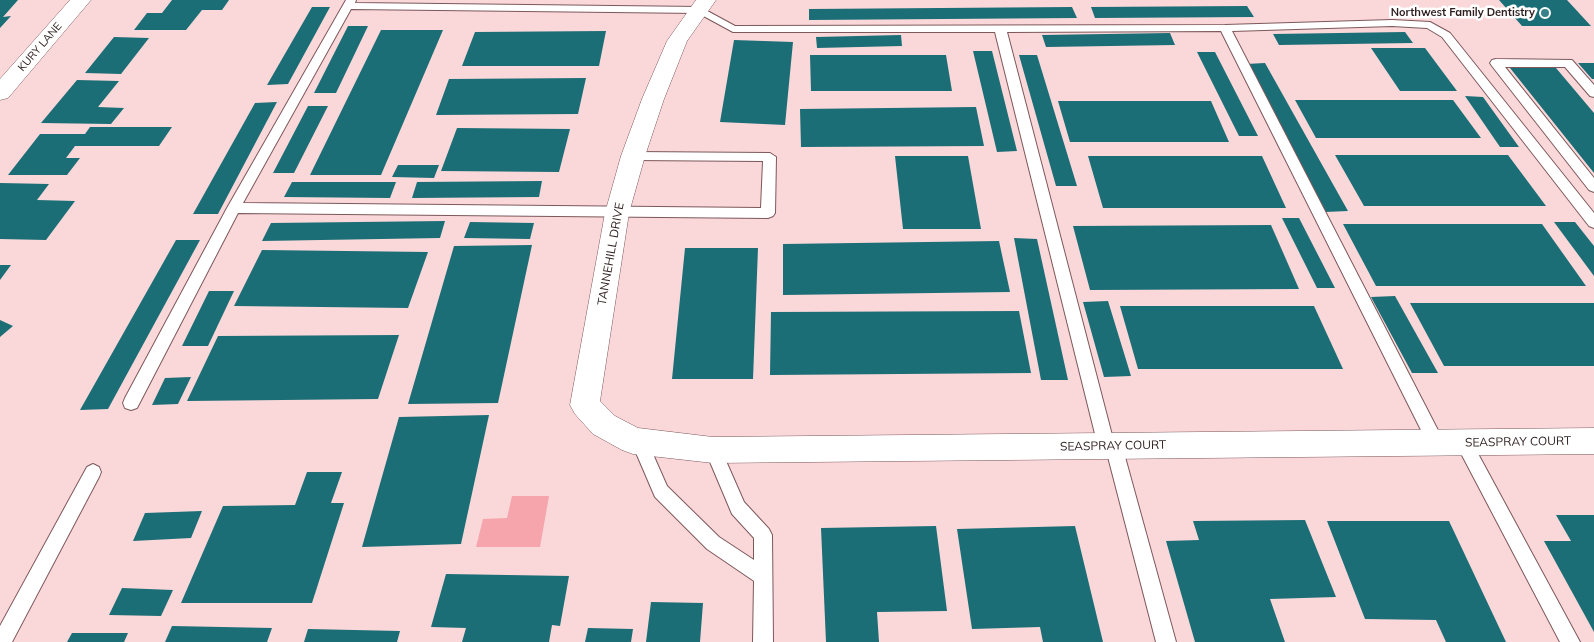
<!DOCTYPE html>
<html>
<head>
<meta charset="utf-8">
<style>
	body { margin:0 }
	canvas { display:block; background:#fad7d9 }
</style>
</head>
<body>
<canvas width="1594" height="642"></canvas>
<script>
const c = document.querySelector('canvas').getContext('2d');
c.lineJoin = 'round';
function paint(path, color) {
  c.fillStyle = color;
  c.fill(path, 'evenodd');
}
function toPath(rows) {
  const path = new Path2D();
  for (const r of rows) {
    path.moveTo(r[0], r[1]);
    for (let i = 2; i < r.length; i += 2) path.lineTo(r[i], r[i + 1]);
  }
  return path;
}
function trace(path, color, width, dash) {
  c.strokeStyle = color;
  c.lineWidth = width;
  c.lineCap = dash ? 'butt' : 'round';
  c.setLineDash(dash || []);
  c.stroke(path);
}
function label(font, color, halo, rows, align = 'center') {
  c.font = font + ' Mulish,sans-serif';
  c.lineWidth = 5;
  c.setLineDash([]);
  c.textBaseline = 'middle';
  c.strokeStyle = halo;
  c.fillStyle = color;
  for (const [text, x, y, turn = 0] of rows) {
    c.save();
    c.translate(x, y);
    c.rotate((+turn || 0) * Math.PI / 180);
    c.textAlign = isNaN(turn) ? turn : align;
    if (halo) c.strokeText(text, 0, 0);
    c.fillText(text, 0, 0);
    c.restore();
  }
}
paint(toPath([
	[512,496,549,496,540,547,476,547,483,519,507,518]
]), '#f5a5ab');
paint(toPath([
	[0,0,18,0,3,17,11,16,0,28],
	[172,0,229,0,222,10,202,10,186,30,134,30,147,13,162,13],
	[1499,0,1567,0,1591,26,1522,26],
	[1247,6,1254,17,1095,18,1091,7],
	[312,7,330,7,288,84,267,85],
	[1072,7,1077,18,809,20,809,9],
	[348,26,368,26,336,93,314,93],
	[381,30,443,30,381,175,310,175],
	[606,31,599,66,462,66,475,32],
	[1405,32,1413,43,1279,45,1273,34],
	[1170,33,1175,45,1046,47,1042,35],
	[901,35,902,46,817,48,816,37],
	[114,37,149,38,121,74,85,73],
	[734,40,793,42,785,125,720,122],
	[1371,48,1425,48,1457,91,1400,91],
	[973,51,992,51,1017,151,997,152],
	[1197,52,1215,52,1258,136,1239,136],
	[810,55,946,55,952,91,811,91],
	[1019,55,1037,55,1077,186,1056,186],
	[1265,63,1348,211,1325,212,1246,64],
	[1578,63,1594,63,1594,79,1592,79],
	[1510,68,1556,68,1594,113,1594,173],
	[586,78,578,114,436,115,449,79],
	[77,80,119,81,98,107,124,108,111,124,41,123],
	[1465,96,1483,97,1519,147,1500,147],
	[1295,100,1453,100,1481,138,1316,138],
	[1058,101,1211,101,1229,142,1070,142],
	[277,102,218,214,193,214,255,103],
	[308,106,328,106,294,173,273,173],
	[976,107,984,146,801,147,800,109],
	[90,127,172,127,159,146,75,146,66,158,80,158,67,175,8,175,40,134,85,134],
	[457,128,570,129,559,172,441,171],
	[1335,155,1508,155,1546,206,1364,206],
	[895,156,968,156,981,229,903,229],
	[1088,156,1262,156,1286,208,1103,208],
	[398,165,439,165,434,178,392,177],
	[542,181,539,197,412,198,417,182],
	[292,182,396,182,390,198,284,197],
	[0,183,49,184,37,200,75,201,46,240,0,239],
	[1282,218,1299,218,1335,288,1317,288],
	[445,221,440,238,262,241,271,223],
	[470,222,534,223,530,239,464,238],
	[1554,222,1575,222,1594,246,1594,276],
	[1343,224,1542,224,1586,286,1376,286],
	[1271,225,1299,289,1090,290,1073,226],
	[1014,238,1037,239,1068,380,1041,380],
	[176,240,200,240,108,409,80,410],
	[999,241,1010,292,783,295,783,244],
	[532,245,498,403,408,404,454,246],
	[685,248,758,248,753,379,672,379],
	[262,250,428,252,408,308,234,306],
	[0,265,11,265,0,280],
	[209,291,234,291,208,346,182,346],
	[1395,296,1438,373,1412,373,1371,297],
	[1108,301,1131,376,1104,377,1083,302],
	[1410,303,1594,303,1594,366,1444,366],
	[1120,306,1314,306,1343,369,1138,369],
	[1019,311,1031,373,770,375,771,312],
	[0,320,13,326,0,337],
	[399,335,378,399,187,401,218,336],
	[191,377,178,404,152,405,165,378],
	[489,415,461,544,362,547,399,417],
	[307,472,342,472,331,503,344,503,312,603,181,603,223,506,295,505],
	[202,511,191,538,133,541,145,513],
	[1556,515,1594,515,1594,632,1544,541,1571,541],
	[1305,520,1336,597,1270,599,1285,642,1195,642,1166,541,1199,540,1193,521],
	[1327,521,1449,521,1506,642,1446,642,1436,620,1365,619],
	[936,526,947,611,877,612,879,642,826,642,821,528],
	[1075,526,1103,642,1043,642,1040,627,972,629,957,529],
	[446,574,569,576,560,626,552,625,549,642,462,642,466,628,431,627],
	[122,588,173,590,161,616,109,615],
	[651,602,703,603,700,642,646,642],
	[172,626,272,628,267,642,165,642],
	[588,628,633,629,631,642,585,642],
	[308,629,400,631,397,642,304,642],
	[72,633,128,633,124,642,67,642]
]), '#1b6e76');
const service = toPath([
	[346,0,356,0,355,3,700,7,735,26,1225,25,1392,20,1430,22,1450,33,1594,213,1594,228,1589,226,1442,37,1427,28,1392,26,1232,31,1442,438,1444,443,1442,448,1436,450,1430,448,1221,31,1007,32,1113,439,1120,441,1122,446,1176,642,1156,642,1107,453,1100,451,1098,446,995,32,733,32,698,13,351,9,243,203,761,208,763,161,633,160,627,156,633,152,770,153,776,157,775,213,773,216,768,218,238,213,137,408,131,410,125,408,123,403,125,398,227,208,346,0],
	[1496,59,1572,60,1594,85,1594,97,1590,96,1565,67,1505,67,1594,178,1594,192,1589,190,1492,66,1490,63,1492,60,1496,59],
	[639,434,645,436,667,486,719,537,754,560,754,538,732,514,705,450,707,445,713,443,719,445,744,502,769,529,772,535,773,642,753,642,754,581,707,549,655,497,631,441,633,436,639,434],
	[1463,435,1469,437,1580,642,1560,642,1455,442,1457,437,1463,435],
	[93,464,99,467,101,472,99,477,12,642,0,642,0,626,87,467,93,464]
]);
const minor = toPath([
	[70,0,91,0,8,98,0,100,0,79,70,0],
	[696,0,716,0,687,41,664,99,645,156,629,213,600,401,615,416,638,428,713,437,1594,428,1594,454,713,463,633,454,622,450,593,434,575,414,570,405,605,213,621,156,642,99,667,41,696,0]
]);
trace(service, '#7d585b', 2);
trace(minor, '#7d585b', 1);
paint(service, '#fff');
paint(minor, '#fff');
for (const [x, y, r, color] of [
	[1545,13,5,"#398189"]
]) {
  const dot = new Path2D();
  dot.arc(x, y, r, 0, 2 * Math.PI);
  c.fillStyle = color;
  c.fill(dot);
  trace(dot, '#fff', 2);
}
label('bold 11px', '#2e1e1f', '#fff', [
	["Northwest Family Dentistry",1535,13]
], 'right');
label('11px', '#2e1e1f', '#fff', [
	["KURY LANE",40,47,-49]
]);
label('12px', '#2e1e1f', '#fff', [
	["TANNEHILL DRIVE",611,254,-80],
	["SEASPRAY COURT",1518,442,-1],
	["SEASPRAY COURT",1113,446,-1]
]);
</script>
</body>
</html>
